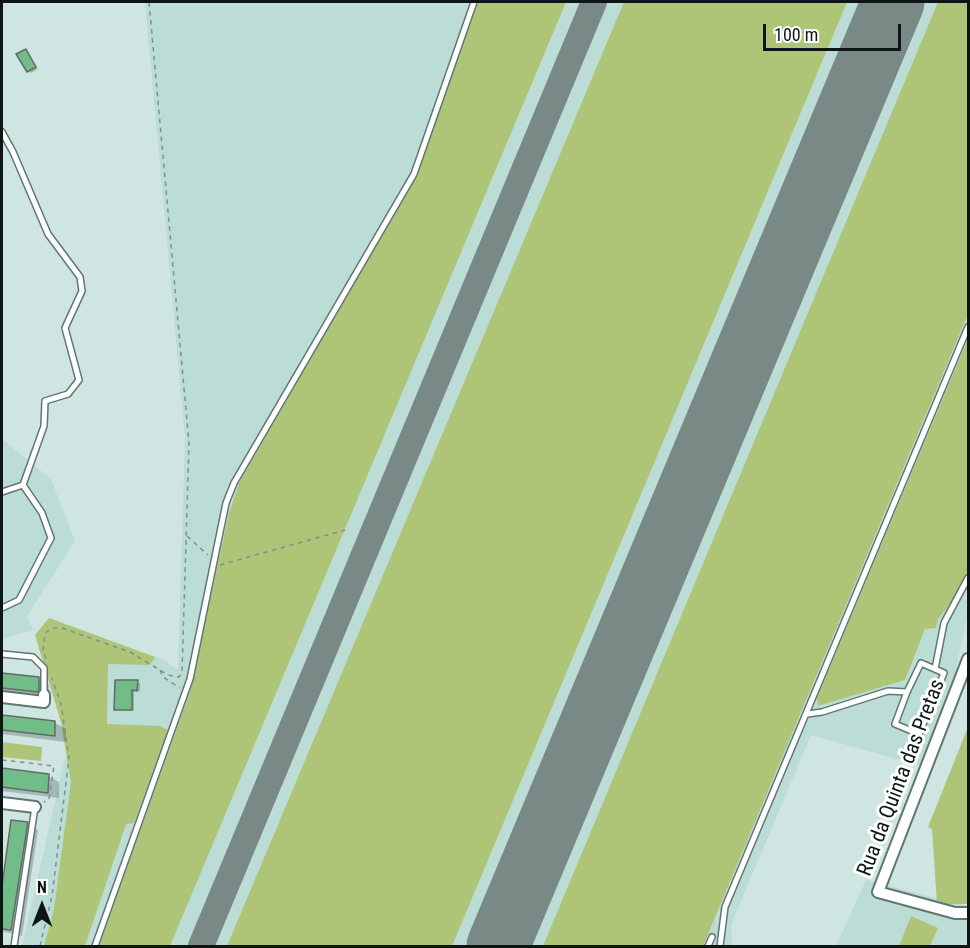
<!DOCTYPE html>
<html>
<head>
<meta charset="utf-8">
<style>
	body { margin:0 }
	#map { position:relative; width:970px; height:948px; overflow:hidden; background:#cfe5e1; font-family:"Roboto Condensed",sans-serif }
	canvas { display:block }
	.frame { position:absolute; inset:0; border:3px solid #0e1615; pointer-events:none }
	.north { position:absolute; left:12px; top:876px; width:60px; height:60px; -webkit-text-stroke:4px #fff; paint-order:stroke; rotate:0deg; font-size:16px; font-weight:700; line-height:24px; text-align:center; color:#0e1615 }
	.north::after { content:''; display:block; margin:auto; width:21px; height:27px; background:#0e1615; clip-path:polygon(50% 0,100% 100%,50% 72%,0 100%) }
	.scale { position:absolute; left:763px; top:24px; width:138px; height:27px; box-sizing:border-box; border:3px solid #0e1615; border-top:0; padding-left:8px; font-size:18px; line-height:21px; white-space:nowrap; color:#0e1615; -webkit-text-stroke:4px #fff; paint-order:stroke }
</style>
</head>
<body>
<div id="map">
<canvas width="970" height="948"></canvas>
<div class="frame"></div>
<div class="north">N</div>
<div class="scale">100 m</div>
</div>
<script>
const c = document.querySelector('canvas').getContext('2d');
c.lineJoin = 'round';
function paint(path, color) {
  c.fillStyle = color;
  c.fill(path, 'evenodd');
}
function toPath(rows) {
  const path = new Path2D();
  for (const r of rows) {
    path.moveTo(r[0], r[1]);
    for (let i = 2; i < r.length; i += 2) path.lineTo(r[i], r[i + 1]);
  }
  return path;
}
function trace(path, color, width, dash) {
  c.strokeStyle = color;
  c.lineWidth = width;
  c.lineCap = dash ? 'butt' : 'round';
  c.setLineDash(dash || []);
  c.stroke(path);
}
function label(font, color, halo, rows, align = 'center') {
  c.font = font + ' "Roboto Condensed",sans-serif';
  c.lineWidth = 6;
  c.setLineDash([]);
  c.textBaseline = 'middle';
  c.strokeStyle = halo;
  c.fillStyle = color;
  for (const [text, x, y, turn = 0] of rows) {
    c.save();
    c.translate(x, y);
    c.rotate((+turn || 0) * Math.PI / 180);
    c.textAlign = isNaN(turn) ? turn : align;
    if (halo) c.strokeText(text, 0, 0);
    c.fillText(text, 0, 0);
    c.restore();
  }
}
paint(toPath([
	[145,2,968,2,968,586,964,599,968,601,968,613,951,692,922,766,811,735,731,925,732,946,22,946,66,754,61,722,35,635,49,618,164,660,178,670,185,437],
	[2,439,51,479,75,541,27,616,33,630,2,639],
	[866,880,968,906,968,946,836,946]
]), '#bcdcd6');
paint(toPath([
	[478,2,566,2,170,946,99,946,190,692,229,513,239,483,413,182],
	[624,2,847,2,452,946,227,946],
	[938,2,968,2,968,314,703,946,543,946],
	[968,339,968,570,957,596,938,619,936,628,925,629,905,680,818,706,817,698],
	[49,618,155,657,150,665,108,664,107,724,160,726,168,730,134,823,126,824,85,946,44,946,54,909,71,782,61,722,35,635],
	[968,727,968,904,937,904,932,829,928,827],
	[2,742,42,747,41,761,2,757],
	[911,916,938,928,930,946,899,946]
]), '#aec578');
paint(toPath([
	[26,50,38,69,31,73,28,71],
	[2,674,38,679,49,685,48,698,2,692],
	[137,682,140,683,140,691,134,691,134,711,116,709],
	[2,716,55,723,66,729,66,742,2,734],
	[2,770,48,776,59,782,59,798,2,791],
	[12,822,27,824,38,830,22,936,2,931,2,892]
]), '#0003');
trace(toPath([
	[882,28,892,2],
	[201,946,594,2]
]), '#798986', 26);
trace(toPath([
	[498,946,893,2]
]), '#798986', 63);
const building = toPath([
	[26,49,36,67,27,72,16,54,26,49],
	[2,673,39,677,39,690,37,692,2,688,2,673],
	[115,680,138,680,137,691,132,690,132,710,114,710,115,680],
	[2,715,55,721,55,736,2,730,2,715],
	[2,768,49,774,48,793,2,787,2,768],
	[11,820,28,822,11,930,2,929,2,886,11,820]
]);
paint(building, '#71bc88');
trace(building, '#5f6d62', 1.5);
const service = toPath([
	[2,132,13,152,48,234,80,277,82,291,65,328,79,380,68,394,45,401,44,426,23,485,2,492],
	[2,608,19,600,51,538,42,513,23,485],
	[2,654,33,657,44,668,44,695],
	[935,669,944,623,968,578],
	[807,714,822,712,888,691,907,692,921,663,944,673,919,734,895,724,907,692],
	[14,946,35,807],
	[95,946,190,679,226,503,234,483,414,174,474,2],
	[708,946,712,937],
	[720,946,725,907,968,327]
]);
const minor = toPath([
	[968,659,878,892,955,913,968,913],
	[2,697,44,702,44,695],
	[2,803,35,807]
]);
trace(service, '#617672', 8);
trace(minor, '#617672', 14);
trace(toPath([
	[187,536,208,555],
	[220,565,345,530],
	[46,659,43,650,45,633,53,628,62,628,130,652,168,675,179,677,182,673,189,443,149,2],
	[160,670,163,677,180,688],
	[2,760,54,766,49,799,44,802],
	[40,946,52,896,69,758,61,704,52,678]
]), '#80908e', 1.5, [4.5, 4.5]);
trace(service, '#fff', 5);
trace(minor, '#fff', 10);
label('21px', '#0e1615', '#fff', [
	["Rua da Quinta das Pretas",902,778,-69]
]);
</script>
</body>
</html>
